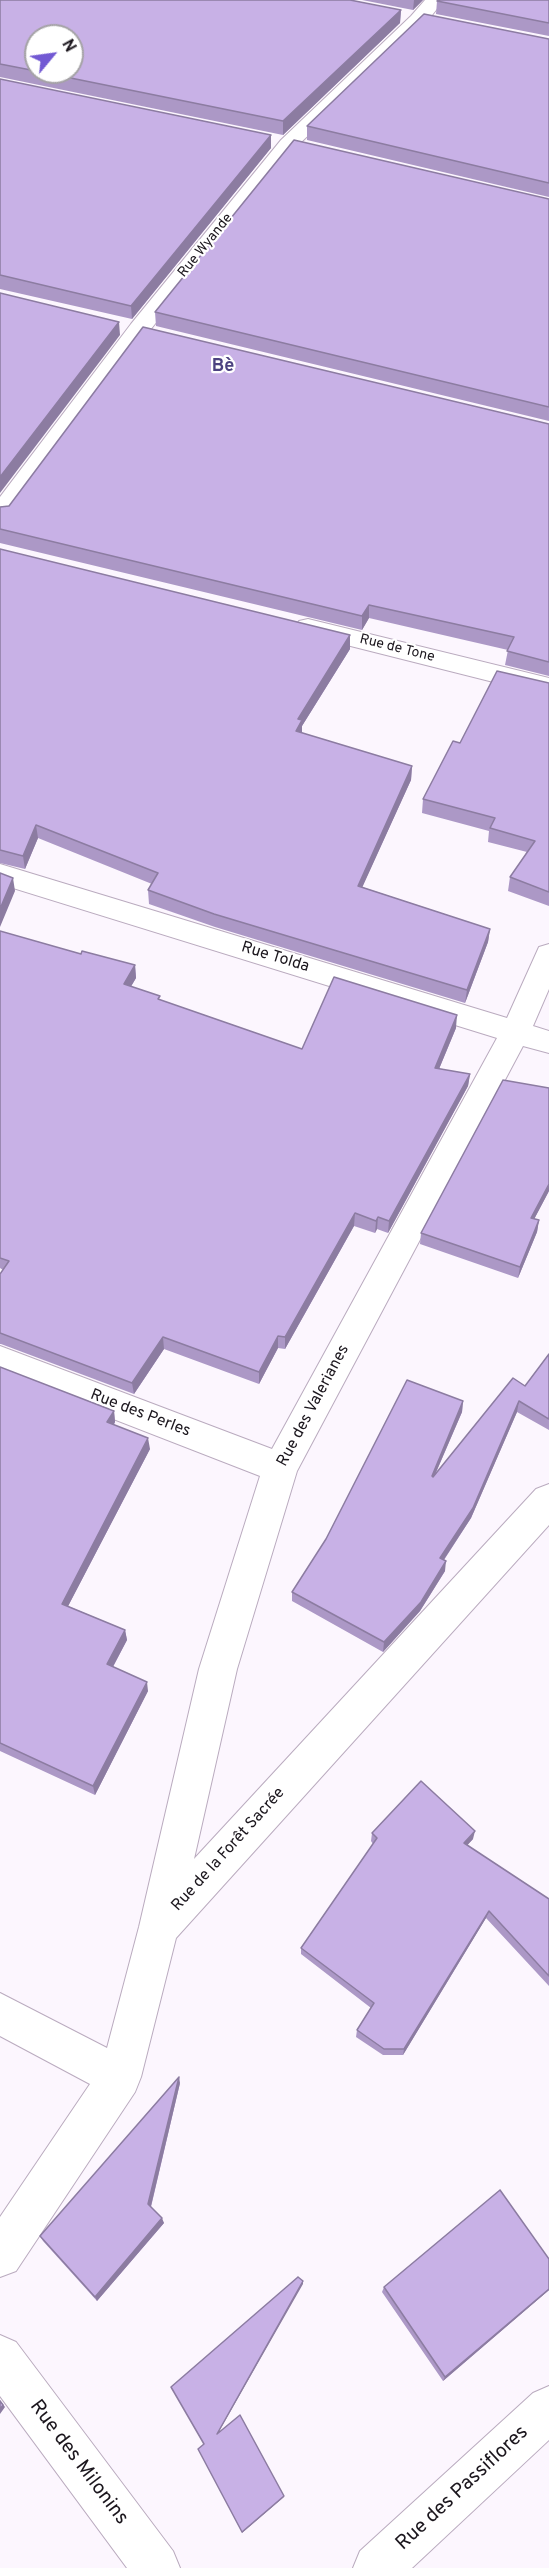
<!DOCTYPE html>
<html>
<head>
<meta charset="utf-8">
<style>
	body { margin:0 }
	#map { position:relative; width:549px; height:2568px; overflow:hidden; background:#fcf6fe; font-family:Overpass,sans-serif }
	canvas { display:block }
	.north { position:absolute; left:24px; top:24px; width:60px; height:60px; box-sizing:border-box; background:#fff; border:2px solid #a4a2a5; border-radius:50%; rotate:61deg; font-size:16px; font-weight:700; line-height:24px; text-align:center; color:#1b161d }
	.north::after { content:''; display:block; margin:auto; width:21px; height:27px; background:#7259d3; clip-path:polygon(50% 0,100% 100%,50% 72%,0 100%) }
</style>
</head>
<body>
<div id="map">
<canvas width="549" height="2568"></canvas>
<div class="north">N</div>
</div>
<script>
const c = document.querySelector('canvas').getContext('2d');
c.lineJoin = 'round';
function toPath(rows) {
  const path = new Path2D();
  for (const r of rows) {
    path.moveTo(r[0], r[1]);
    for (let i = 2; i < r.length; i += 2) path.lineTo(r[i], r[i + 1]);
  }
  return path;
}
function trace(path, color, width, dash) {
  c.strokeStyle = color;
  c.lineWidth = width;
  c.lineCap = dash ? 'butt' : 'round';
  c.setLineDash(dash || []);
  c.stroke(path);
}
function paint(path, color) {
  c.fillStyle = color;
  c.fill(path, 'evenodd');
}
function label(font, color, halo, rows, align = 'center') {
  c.font = font + ' Overpass,sans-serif';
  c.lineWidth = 4.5;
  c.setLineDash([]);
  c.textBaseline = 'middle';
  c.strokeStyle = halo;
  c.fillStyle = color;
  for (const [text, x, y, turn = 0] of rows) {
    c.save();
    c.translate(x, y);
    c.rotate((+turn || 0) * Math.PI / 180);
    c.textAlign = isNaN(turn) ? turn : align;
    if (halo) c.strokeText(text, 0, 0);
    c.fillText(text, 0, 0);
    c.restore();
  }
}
const minor = toPath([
	[425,0,444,0,425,24,295,148,147,334,9,518,0,520,0,497,131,324,281,140,411,16,425,0],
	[308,619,549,678,549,696,299,633,295,627,299,621,308,619],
	[0,864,507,1018,539,947,549,944,549,989,533,1026,549,1031,549,1053,523,1046,297,1471,237,1669,194,1859,536,1489,549,1484,549,1525,176,1938,141,2077,135,2092,16,2271,0,2277,0,2217,90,2084,0,2036,0,1993,107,2048,139,1927,199,1669,260,1476,0,1375,0,1346,272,1449,497,1038,0,884,0,864],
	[0,2335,16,2342,173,2551,180,2568,127,2568,0,2396,0,2335],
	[549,2386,549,2440,412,2568,353,2568,360,2551,533,2393,549,2386]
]);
trace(minor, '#baabbf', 2);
paint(minor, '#fff');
paint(toPath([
	[0,0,401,10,400,23,283,135,0,77],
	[36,36,72,72,36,72],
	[362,0,423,0,413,10],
	[549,0,549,36,436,14,437,1],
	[549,39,549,197,307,140,307,126],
	[0,79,271,148,132,319,0,289],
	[549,199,549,421,156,326,155,312],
	[549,424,549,676,505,665,508,650,369,618,362,630,0,543,0,507],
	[0,549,350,649,302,726,302,733,412,766,411,780,362,887,490,929,488,942,465,1003,215,927,149,904,148,890,152,884,38,838,25,869,0,863],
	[549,683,549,906,508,891,510,877,527,852,488,842,489,831,422,813,423,799,460,743],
	[0,931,81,954,135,965,136,978,131,986,161,1000,302,1049,456,1028,439,1069,470,1074,468,1086,388,1233,377,1229,375,1233,354,1226,285,1349,278,1348,259,1384,164,1349,134,1394,1,1344,0,1344,0,1274,3,1270,0,1268],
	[549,1191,534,1219,539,1220,537,1232,518,1278,420,1244,421,1233],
	[549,1354,549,1430,517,1412,471,1518,444,1560,445,1571,420,1611,383,1652,292,1601,292,1592,463,1401,462,1412,435,1475,525,1386],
	[0,1367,114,1411,115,1422,114,1425,150,1449,68,1606,125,1630,127,1640,113,1667,148,1691,95,1795,0,1751],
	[372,1833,473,1839,467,1845,549,1899,549,1986,486,1918,403,2055,383,2055,356,2037,357,2030,371,2008,301,1954,301,1948,373,1844,371,1841],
	[180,2083,151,2207,164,2223,97,2301,43,2241,40,2236],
	[549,2259,549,2290,443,2381,382,2292,384,2287]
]), '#ac98c6');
paint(toPath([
	[414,0,423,0,413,10],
	[401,10,400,23,283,135,283,121],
	[271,135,271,148,132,319,131,306],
	[119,322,120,335,0,493,0,477],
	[369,605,369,618,362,630,362,616],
	[350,635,350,649,302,726,302,734,296,731,298,719],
	[412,766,411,780,357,899,358,886],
	[36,825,38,838,25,869,23,856],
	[13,878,15,891,0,927,0,909],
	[490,929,488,942,465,1003,467,990],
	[135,965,136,978,125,997,124,984],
	[457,1015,456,1028,434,1081,435,1068],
	[470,1074,468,1086,388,1233,389,1221],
	[549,1184,549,1191,529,1229,531,1218],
	[355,1213,354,1226,285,1349,285,1337],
	[378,1217,377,1229,375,1233,376,1221],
	[539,1220,537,1232,518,1278,520,1267],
	[278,1336,278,1348,259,1384,259,1372],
	[163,1337,164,1349,134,1394,132,1383],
	[463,1401,462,1412,430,1486,432,1476],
	[519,1401,517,1412,471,1518,439,1567,440,1558],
	[114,1411,115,1422,108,1433,107,1422],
	[148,1438,150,1449,64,1614,62,1604],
	[446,1561,445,1571,420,1611,383,1652,384,1642],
	[125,1630,127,1640,109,1674,107,1664],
	[147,1682,148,1691,95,1795,93,1786],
	[475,1831,473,1839,462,1851,464,1843],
	[489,1911,486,1918,403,2055,404,2049],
	[179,2077,180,2083,150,2210,148,2204],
	[162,2218,164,2223,97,2301,95,2297],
	[303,2281,303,2284,217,2435,217,2434],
	[549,2289,549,2290,443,2381,445,2377],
	[0,2400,5,2407,0,2414],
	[284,2496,284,2497,242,2533,242,2532]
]), '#8c7ca1');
const building = toPath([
	[0,0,350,0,401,10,283,121,41,72,72,72,72,36,36,36,36,71,0,64,0,0],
	[438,0,549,0,549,23,437,1,438,0],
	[424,14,549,39,549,183,307,126,424,14],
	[0,79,271,135,131,306,0,275,0,79],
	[294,140,549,199,549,407,155,312,294,140],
	[0,293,119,322,0,477,0,293],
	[143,327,549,424,549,662,507,651,514,637,369,605,362,616,0,529,0,507,9,506,143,327],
	[0,549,350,635,298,719,302,720,296,731,412,766,358,886,490,929,467,990,214,914,148,890,158,873,36,825,23,856,0,850,0,549],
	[497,671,549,683,549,892,510,877,535,841,490,828,495,818,423,799,453,741,460,743,497,671],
	[0,873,13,878,0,909,0,873],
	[0,931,81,954,82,951,135,965,124,984,160,996,158,999,302,1049,334,977,457,1015,435,1068,470,1074,389,1221,378,1217,376,1221,355,1213,285,1337,278,1336,259,1372,163,1337,132,1383,0,1333,0,1274,9,1261,0,1258,0,931],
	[503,1080,549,1088,549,1184,531,1218,539,1220,520,1267,421,1233,503,1080],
	[549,1354,549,1419,519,1401,473,1508,440,1558,446,1561,421,1602,384,1642,292,1592,326,1539,407,1380,463,1401,432,1476,433,1477,513,1378,525,1386,549,1354],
	[0,1367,114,1411,107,1422,148,1438,62,1604,125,1630,107,1664,147,1682,93,1786,0,1743,0,1367],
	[421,1781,475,1831,464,1843,549,1899,549,1976,489,1911,404,2049,384,2049,357,2030,374,2003,301,1948,377,1838,372,1833,421,1781],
	[179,2077,148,2204,162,2218,95,2297,40,2236,179,2077],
	[500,2190,549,2259,549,2289,445,2377,384,2287,500,2190],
	[298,2277,303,2281,217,2434,240,2415,284,2496,242,2532,198,2449,204,2444,171,2387,298,2277],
	[0,2401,3,2405,0,2409,0,2401]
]);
paint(building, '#c8b1e6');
trace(building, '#8c7ca1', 1.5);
label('14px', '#1b161d', '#fff', [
	["Rue Wyande",206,246,-51],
	["Rue de Tone",397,649,14]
]);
label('16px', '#1b161d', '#fff', [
	["Rue Tolda",275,958,17],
	["Rue des Valerianes",314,1406,-62],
	["Rue des Perles",140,1414,21],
	["Rue de la Forêt Sacrée",229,1850,-48]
]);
label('bold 18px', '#4c4280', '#fff', [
	["Bè",223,367]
]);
label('20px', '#1b161d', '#fff', [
	["Rue des Milonins",78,2463,53],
	["Rue des Passiflores",463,2489,-43]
]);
</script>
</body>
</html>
